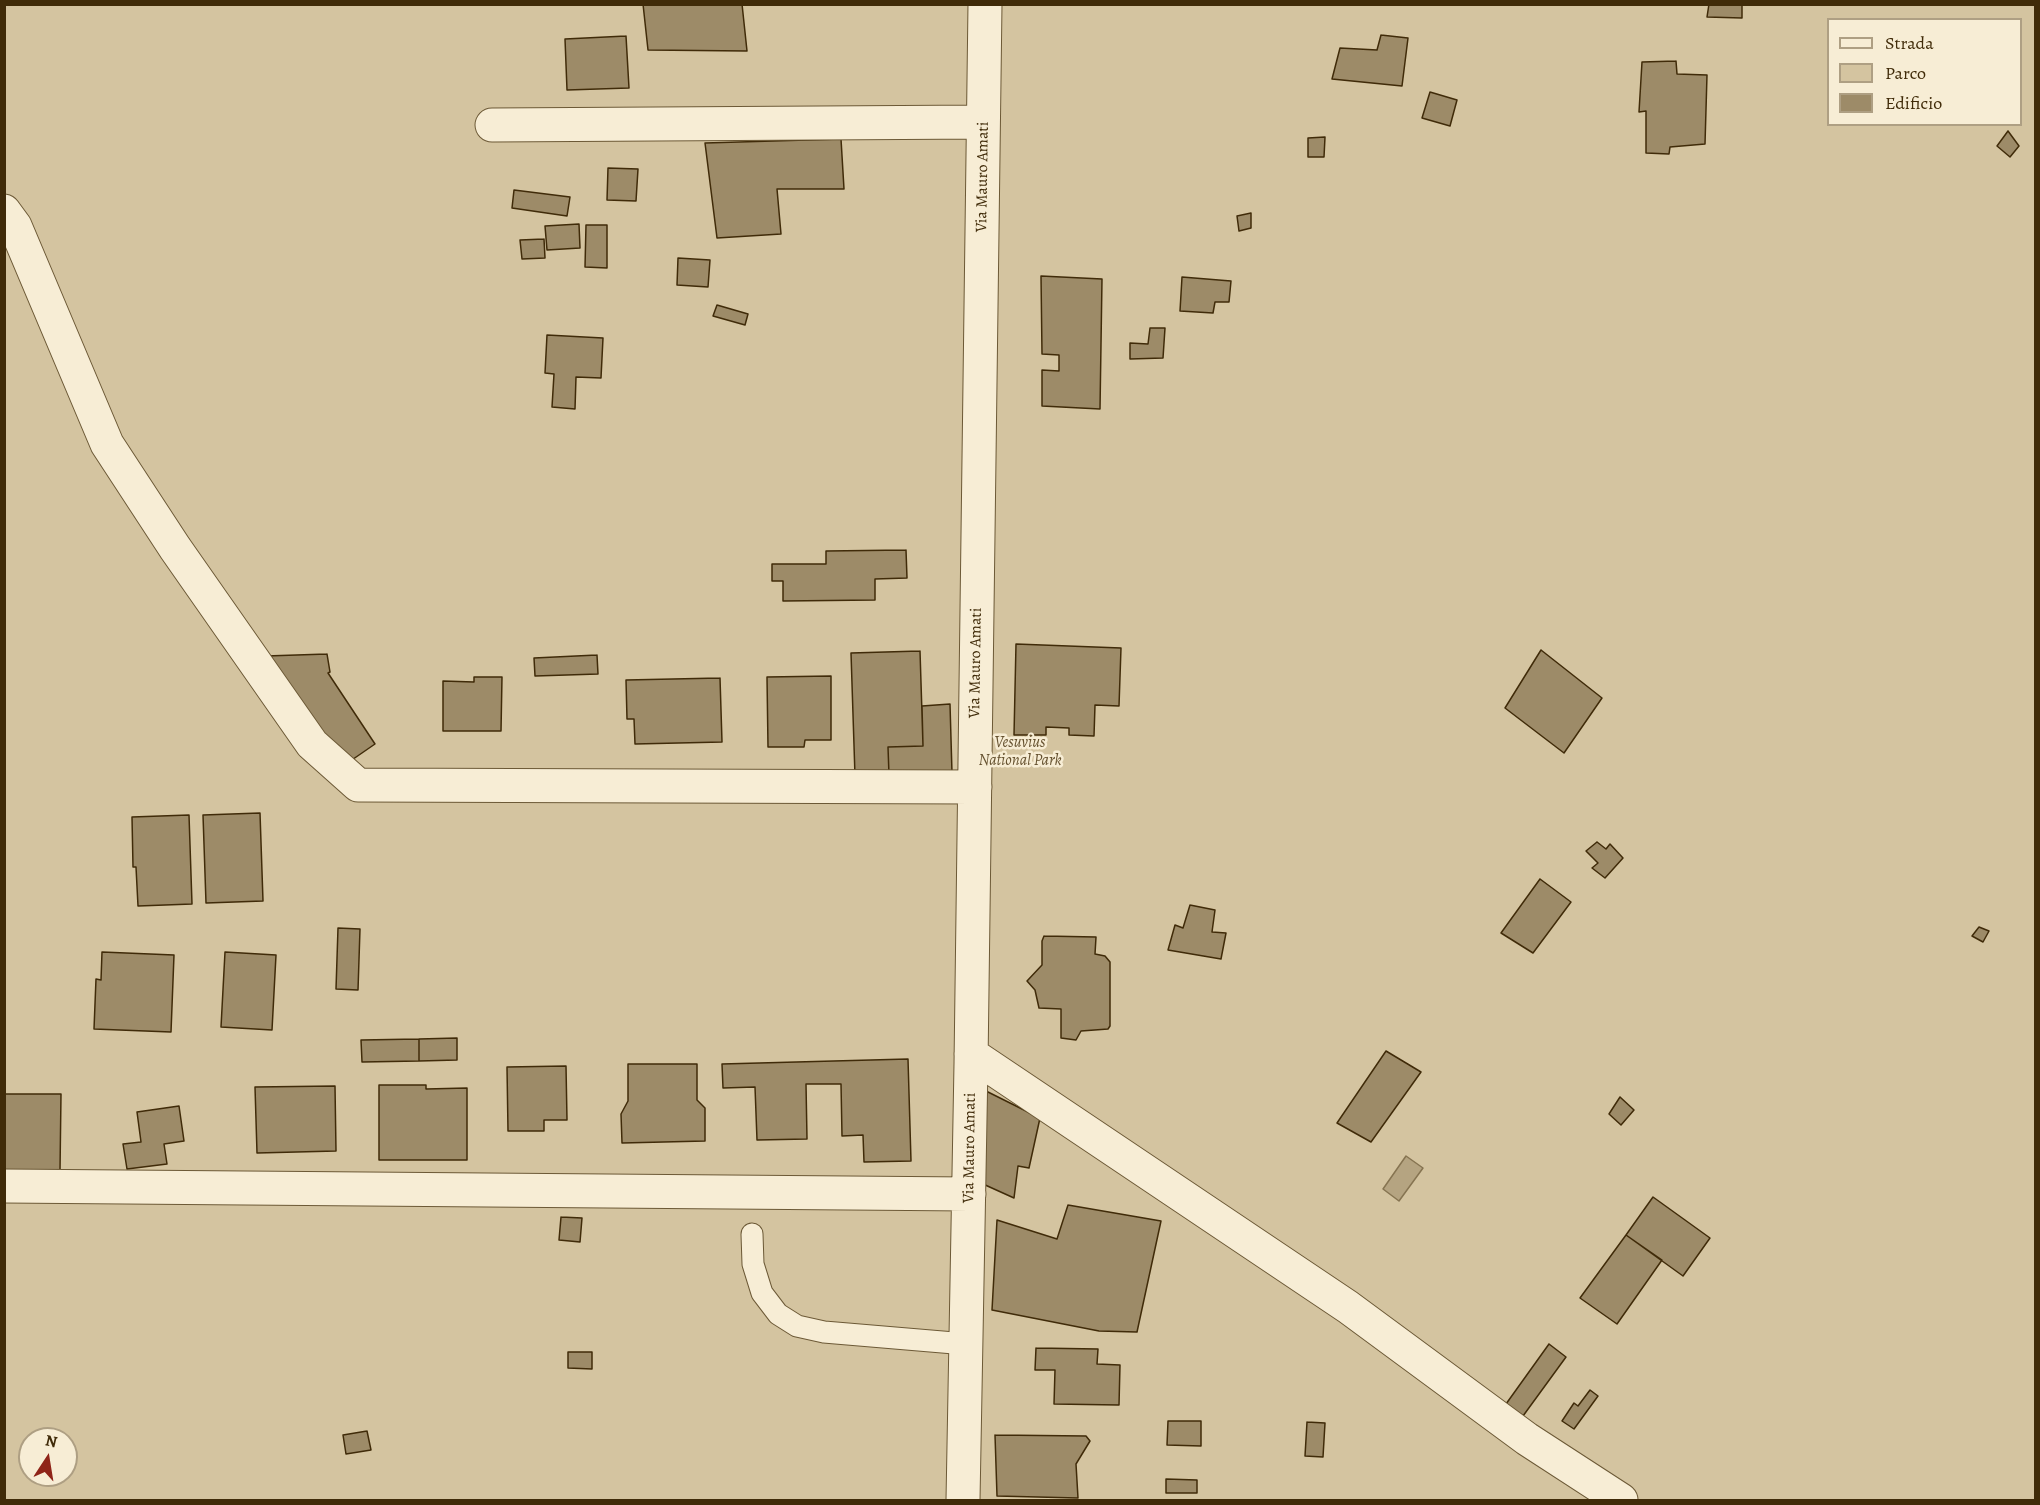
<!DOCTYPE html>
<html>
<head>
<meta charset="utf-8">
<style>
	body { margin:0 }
	#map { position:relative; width:2040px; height:1505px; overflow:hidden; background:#f2e3bf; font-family:Alegreya,serif }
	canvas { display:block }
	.frame { position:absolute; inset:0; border:6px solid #402b09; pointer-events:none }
	.legend { position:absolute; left:1827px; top:18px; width:195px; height:108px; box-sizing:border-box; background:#f7edd5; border:2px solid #ae9f83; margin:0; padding:8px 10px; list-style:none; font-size:18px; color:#402b09 }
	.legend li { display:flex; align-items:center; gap:12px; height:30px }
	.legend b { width:30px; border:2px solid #ae9f83 }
	.north { position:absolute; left:18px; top:1427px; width:60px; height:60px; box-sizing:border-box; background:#f7edd5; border:2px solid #ae9f83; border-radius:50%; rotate:12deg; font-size:16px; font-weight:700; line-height:24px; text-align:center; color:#402b09 }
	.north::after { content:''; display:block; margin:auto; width:21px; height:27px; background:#8f2418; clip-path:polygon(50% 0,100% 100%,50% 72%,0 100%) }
</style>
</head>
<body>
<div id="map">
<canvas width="2040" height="1505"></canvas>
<div class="frame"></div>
<ul class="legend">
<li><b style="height:8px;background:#f7edd5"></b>Strada</li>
<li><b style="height:16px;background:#d4c4a0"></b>Parco</li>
<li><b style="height:16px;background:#9d8b68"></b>Edificio</li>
</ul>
<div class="north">N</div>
</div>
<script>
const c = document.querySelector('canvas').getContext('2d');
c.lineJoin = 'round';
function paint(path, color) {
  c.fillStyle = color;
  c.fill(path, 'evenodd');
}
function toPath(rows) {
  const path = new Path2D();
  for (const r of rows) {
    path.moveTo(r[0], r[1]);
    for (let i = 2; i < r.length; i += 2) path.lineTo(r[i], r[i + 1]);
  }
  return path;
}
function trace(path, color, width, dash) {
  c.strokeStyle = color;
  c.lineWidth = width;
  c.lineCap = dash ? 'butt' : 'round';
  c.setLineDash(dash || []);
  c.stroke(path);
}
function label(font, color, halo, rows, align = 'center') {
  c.font = font + ' Alegreya,serif';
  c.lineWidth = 5;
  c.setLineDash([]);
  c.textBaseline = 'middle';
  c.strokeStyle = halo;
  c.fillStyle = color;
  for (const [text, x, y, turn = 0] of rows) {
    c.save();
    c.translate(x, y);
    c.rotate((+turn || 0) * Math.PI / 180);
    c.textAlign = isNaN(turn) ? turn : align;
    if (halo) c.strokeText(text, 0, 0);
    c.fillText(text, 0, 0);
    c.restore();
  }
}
paint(toPath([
	[5,5,2035,5,2035,1500,5,1500],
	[1828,20,2020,20,2020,124,1828,124],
	[30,1439,66,1439,66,1475,30,1475]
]), '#d4c4a0');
const water = toPath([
	[1406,1156,1423,1168,1399,1201,1383,1189,1406,1156]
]);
paint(water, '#b5a481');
trace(water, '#867451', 1.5);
const building = toPath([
	[643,4,742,4,747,51,648,50,643,4],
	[1709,4,1742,4,1742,18,1707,17,1709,4],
	[1381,35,1408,38,1402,86,1332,79,1340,48,1377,50,1381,35],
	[626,36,629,88,567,90,565,39,626,36],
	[1676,61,1677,74,1707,75,1705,144,1670,147,1669,154,1646,153,1646,111,1639,112,1642,62,1676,61],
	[1430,92,1457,100,1450,126,1422,118,1430,92],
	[2008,131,2019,146,2010,157,1997,146,2008,131],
	[1325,137,1324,157,1308,157,1308,138,1325,137],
	[841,139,844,189,777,189,781,234,717,238,705,143,841,139],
	[608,168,638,169,636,201,607,200,608,168],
	[514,190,570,197,567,216,512,208,514,190],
	[1251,213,1251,228,1239,231,1237,216,1251,213],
	[579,224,580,248,547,250,545,226,579,224],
	[586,225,607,225,607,268,585,267,586,225],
	[544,239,545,258,522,259,520,240,544,239],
	[678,258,710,260,708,287,677,285,678,258],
	[1041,276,1102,279,1100,409,1042,406,1042,370,1059,371,1059,355,1042,354,1041,276],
	[1182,277,1231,281,1229,302,1215,302,1213,313,1180,311,1182,277],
	[717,305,748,314,745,325,713,316,717,305],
	[1150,328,1165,328,1163,358,1130,359,1130,343,1148,344,1150,328],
	[547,335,603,338,601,378,576,377,575,409,552,407,554,374,545,373,547,335],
	[906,550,907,578,875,579,875,600,783,601,783,581,772,581,772,564,826,564,826,551,906,550],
	[1016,644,1121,648,1119,706,1095,705,1094,736,1069,735,1069,728,1046,727,1046,735,1014,735,1016,644],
	[1541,650,1602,698,1564,753,1505,708,1541,650],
	[920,651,923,746,888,747,889,775,855,776,851,653,920,651],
	[327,654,330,672,328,673,375,744,346,764,266,656,327,654],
	[597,655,598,674,535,676,534,658,597,655],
	[831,676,831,740,805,740,804,747,768,747,767,677,831,676],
	[474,677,502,677,501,731,443,731,443,681,474,682,474,677],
	[720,678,722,742,635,744,634,719,627,719,626,680,720,678],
	[950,704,952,773,889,775,888,747,923,746,922,706,950,704],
	[260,813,263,901,206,903,203,815,260,813],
	[189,815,192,904,138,906,136,867,133,867,132,817,189,815],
	[1597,842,1606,849,1610,844,1623,858,1605,878,1592,868,1598,863,1586,851,1597,842],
	[1540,879,1571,902,1533,953,1501,933,1540,879],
	[1190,905,1215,910,1212,932,1226,933,1221,959,1168,950,1175,925,1183,928,1190,905],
	[1979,927,1989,931,1983,942,1972,936,1979,927],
	[338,928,360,929,358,990,336,989,338,928],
	[1044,936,1096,937,1095,954,1105,956,1110,962,1110,1026,1108,1029,1081,1031,1076,1040,1061,1038,1061,1009,1039,1008,1035,990,1027,981,1042,965,1042,941,1044,936],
	[102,952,174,955,171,1032,94,1029,96,979,101,980,102,952],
	[225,952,276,955,272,1030,221,1027,225,952],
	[457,1038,457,1060,419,1061,419,1039,457,1038],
	[419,1039,419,1061,362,1062,361,1040,419,1039],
	[1386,1051,1421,1072,1371,1142,1337,1123,1386,1051],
	[908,1059,911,1161,864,1162,863,1135,842,1136,841,1084,806,1084,807,1139,757,1140,755,1087,723,1088,722,1064,908,1059],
	[628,1064,697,1064,697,1100,705,1108,705,1141,622,1143,621,1114,628,1101,628,1064],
	[566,1066,567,1120,544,1120,544,1131,508,1131,507,1067,566,1066],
	[379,1085,426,1085,426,1089,467,1088,467,1160,379,1160,379,1085],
	[335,1086,336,1151,257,1153,255,1087,335,1086],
	[984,1090,1040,1118,1029,1168,1018,1166,1014,1198,983,1184,984,1090],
	[4,1094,61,1094,60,1171,4,1170,4,1094],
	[1620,1097,1634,1110,1621,1125,1609,1114,1620,1097],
	[179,1106,184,1141,164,1144,167,1164,127,1169,123,1144,141,1142,137,1112,179,1106],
	[1653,1197,1710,1238,1683,1276,1626,1235,1653,1197],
	[1068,1205,1161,1221,1137,1332,1099,1331,992,1310,997,1220,1057,1239,1068,1205],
	[561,1217,582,1218,580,1242,559,1240,561,1217],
	[1626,1235,1662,1260,1617,1324,1580,1298,1626,1235],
	[1549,1344,1566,1357,1523,1416,1506,1404,1549,1344],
	[1036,1348,1098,1349,1097,1364,1120,1365,1119,1405,1054,1404,1055,1370,1035,1370,1036,1348],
	[568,1352,592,1352,592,1369,568,1368,568,1352],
	[1590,1390,1598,1396,1574,1429,1562,1421,1574,1403,1578,1406,1590,1390],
	[1168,1421,1201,1421,1201,1446,1167,1445,1168,1421],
	[1307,1422,1325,1423,1323,1457,1305,1456,1307,1422],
	[367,1431,371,1450,346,1454,343,1435,367,1431],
	[995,1435,1086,1436,1090,1441,1076,1464,1078,1498,997,1496,995,1435],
	[1166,1479,1197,1480,1197,1493,1166,1493,1166,1479]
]);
paint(building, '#9d8b68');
trace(building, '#402b09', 1.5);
const service = toPath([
	[752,1234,753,1264,762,1293,778,1314,797,1326,824,1332,966,1344]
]);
const minor = toPath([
	[492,125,983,122],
	[4,211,15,226,107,444,175,548,312,744,358,785,975,787],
	[971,1054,1348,1307,1527,1439,1621,1500],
	[4,1186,969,1194],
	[963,1500,971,1064,985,4]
]);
trace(service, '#6c5936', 23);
trace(minor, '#6c5936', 35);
trace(service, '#f7edd5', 21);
trace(minor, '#f7edd5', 33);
label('16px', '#402b09', '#f7edd5', [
	["Via Mauro Amati",983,177,-89],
	["Via Mauro Amati",976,663,-89],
	["Via Mauro Amati",970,1148,-89]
]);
label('italic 16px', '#65512f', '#f7edd5', [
	["Vesuvius",1020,743],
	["National Park",1020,761]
]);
</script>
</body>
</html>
